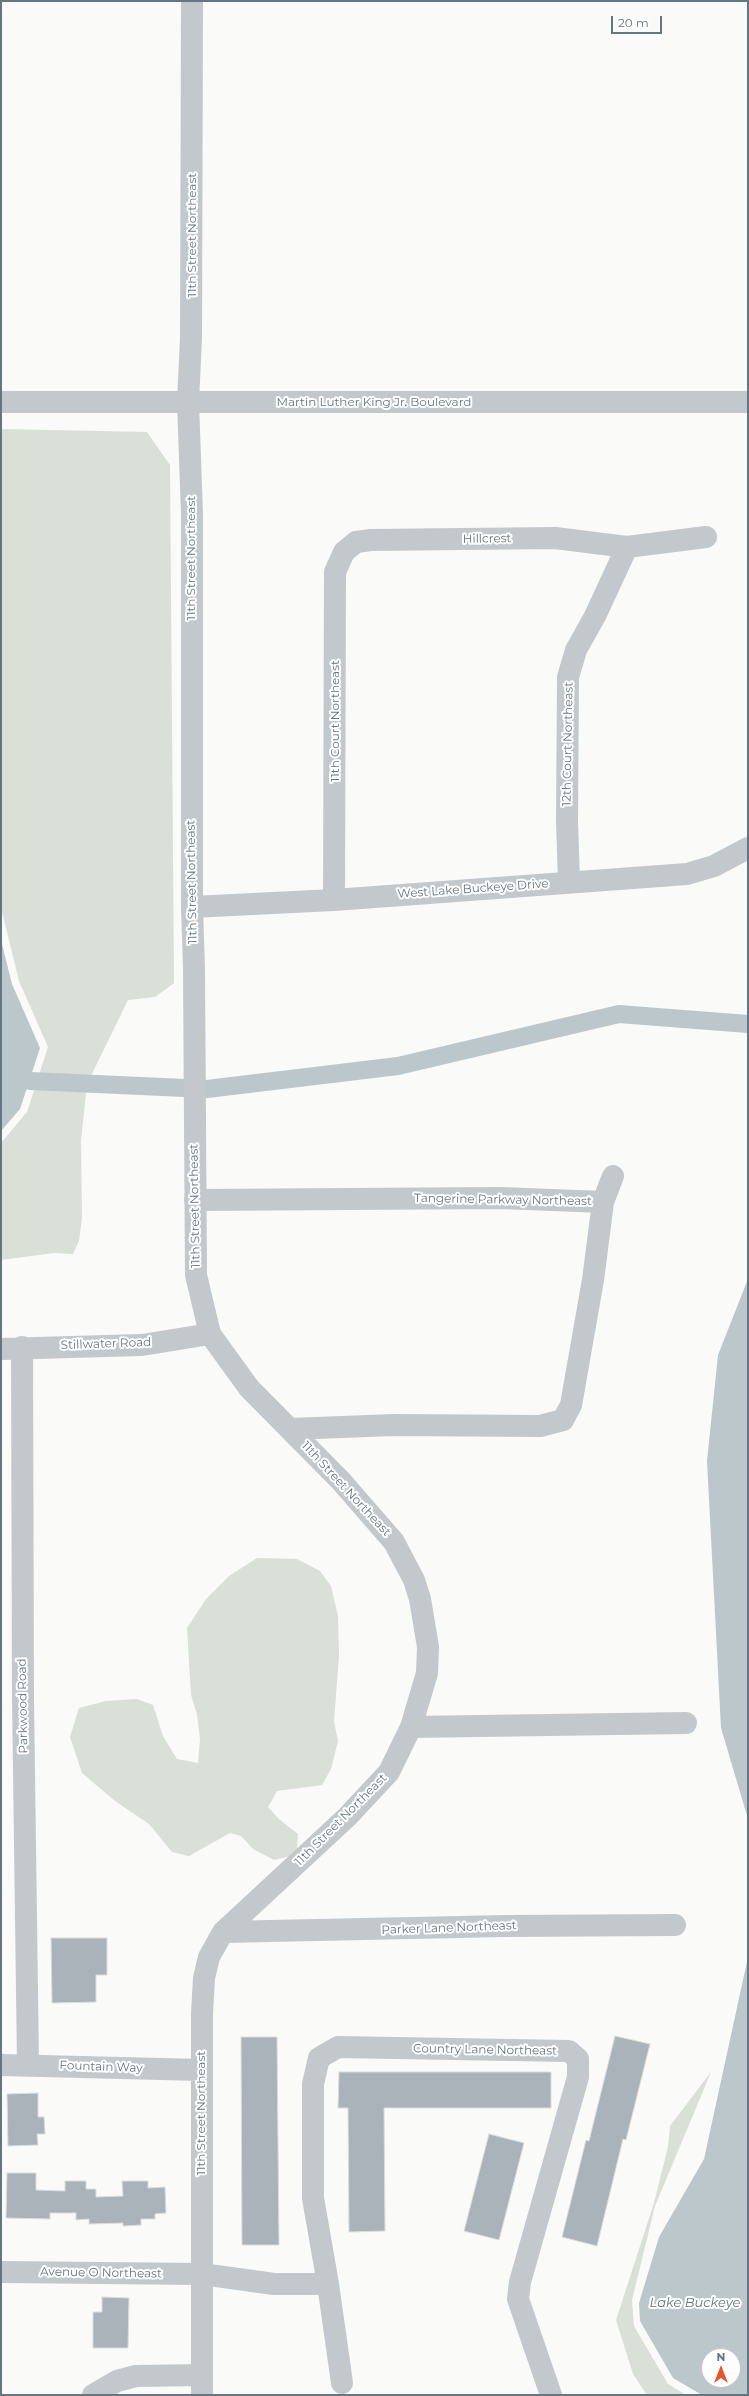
<!DOCTYPE html>
<html>
<head>
<meta charset="utf-8">
<style>
	body { margin:0 }
	#map { position:relative; width:749px; height:2396px; overflow:hidden; background:#fafaf8; font-family:Montserrat,sans-serif }
	canvas { display:block }
	.frame { position:absolute; inset:0; border:2px solid #657683; pointer-events:none }
	.north { position:absolute; left:701px; top:2348px; width:40px; height:40px; box-sizing:border-box; background:#fff; border:1px solid #c1c8cd; border-radius:50%; rotate:0deg; font-size:11px; font-weight:700; line-height:16px; text-align:center; color:#657683 }
	.north::after { content:''; display:block; margin:auto; width:14px; height:18px; background:#e4572e; clip-path:polygon(50% 0,100% 100%,50% 72%,0 100%) }
	.scale { position:absolute; left:611px; top:16px; width:51px; height:18px; box-sizing:border-box; border:2px solid #657683; border-top:0; padding-left:5px; font-size:12px; line-height:14px; white-space:nowrap; color:#657683; -webkit-text-stroke:3px #fff; paint-order:stroke }
</style>
</head>
<body>
<div id="map">
<canvas width="749" height="2396"></canvas>
<div class="frame"></div>
<div class="north">N</div>
<div class="scale">20 m</div>
</div>
<script>
const c = document.querySelector('canvas').getContext('2d');
c.lineJoin = 'round';
function paint(path, color) {
  c.fillStyle = color;
  c.fill(path, 'evenodd');
}
function toPath(rows) {
  const path = new Path2D();
  for (const r of rows) {
    path.moveTo(r[0], r[1]);
    for (let i = 2; i < r.length; i += 2) path.lineTo(r[i], r[i + 1]);
  }
  return path;
}
function trace(path, color, width, dash) {
  c.strokeStyle = color;
  c.lineWidth = width;
  c.lineCap = dash ? 'butt' : 'round';
  c.setLineDash(dash || []);
  c.stroke(path);
}
function label(font, color, halo, rows, align = 'center') {
  c.font = font + ' Montserrat,sans-serif';
  c.lineWidth = 4;
  c.setLineDash([]);
  c.textBaseline = 'middle';
  c.strokeStyle = halo;
  c.fillStyle = color;
  for (const [text, x, y, turn = 0] of rows) {
    c.save();
    c.translate(x, y);
    c.rotate((+turn || 0) * Math.PI / 180);
    c.textAlign = isNaN(turn) ? turn : align;
    if (halo) c.strokeText(text, 0, 0);
    c.fillText(text, 0, 0);
    c.restore();
  }
}
paint(toPath([
	[1,429,147,432,170,465,174,983,155,997,128,1000,87,1084,81,1140,82,1218,79,1241,73,1254,54,1253,1,1260,1,1143,27,1112,48,1047,19,981,1,908],
	[257,1558,297,1559,320,1571,331,1586,338,1616,339,1655,334,1722,338,1741,331,1769,322,1785,277,1791,268,1807,279,1819,298,1834,297,1851,291,1856,274,1860,253,1849,241,1836,230,1833,189,1856,172,1852,149,1824,115,1801,82,1773,70,1737,79,1708,106,1701,137,1699,153,1705,163,1736,177,1759,198,1763,200,1739,197,1714,191,1695,187,1628,206,1599,229,1576],
	[711,2072,655,2206,632,2300,634,2326,668,2384,686,2395,647,2395,633,2374,616,2320,654,2203,668,2147,670,2126]
]), '#dadfd7');
paint(toPath([
	[1,940,12,984,40,1048,20,1109,1,1131],
	[748,1279,748,1819,721,1728,707,1461,718,1355],
	[748,1957,748,2395,702,2395,673,2378,640,2321,639,2303,659,2237,704,2159],
	[709,2356,733,2356,733,2380,709,2380]
]), '#bbc7cb');
trace(toPath([
	[30,1081,207,1089,398,1066,619,1014,748,1024]
]), '#bbc7cb', 18);
const building = toPath([
	[51,1938,107,1938,107,1975,96,1975,96,2002,52,2003,51,1938],
	[615,2036,650,2044,626,2140,623,2139,597,2246,562,2237,586,2140,589,2141,615,2036],
	[241,2037,277,2037,279,2245,242,2245,241,2037],
	[339,2072,551,2072,551,2108,384,2108,385,2231,349,2232,348,2108,338,2108,339,2072],
	[38,2093,38,2117,44,2117,45,2134,37,2134,38,2145,8,2146,7,2094,38,2093],
	[489,2134,524,2143,499,2240,464,2231,489,2134],
	[7,2173,36,2173,36,2190,65,2191,65,2181,86,2181,86,2189,96,2189,96,2197,123,2196,122,2181,148,2181,148,2188,165,2187,166,2213,155,2214,155,2219,141,2219,141,2225,123,2226,123,2223,89,2224,89,2219,76,2220,76,2213,50,2213,50,2219,6,2218,7,2173],
	[102,2297,129,2298,128,2348,93,2348,93,2312,102,2312,102,2297]
]);
paint(building, '#aab3b9');
trace(building, '#dcdcda', 1);
trace(toPath([
	[192,1,191,338,188,402,192,515,192,907,194,969,196,1275,210,1334,249,1388,341,1481,394,1542,414,1580,420,1599,428,1647,427,1673,411,1727,389,1772,347,1817,223,1932,209,1957,204,1978,202,2013,202,2395],
	[1,402,748,402],
	[569,882,567,821,568,677,576,650,595,616,627,547],
	[334,900,335,572,344,552,356,542,371,540,555,538,627,547,706,537],
	[192,907,334,900,687,874,714,866,748,848],
	[195,1200,501,1198,603,1202],
	[22,1347,23,1699,28,2064],
	[1,1349,142,1345,210,1334],
	[290,1429,394,1425,540,1426,563,1420,571,1405,593,1280,603,1202,613,1176],
	[411,1727,686,1723],
	[223,1932,506,1926,675,1925],
	[1,2065,201,2070],
	[1,2272,202,2274,274,2284,328,2284],
	[342,2383,328,2284,313,2198,313,2084,319,2058,338,2047,569,2051,578,2059,578,2077,520,2282,518,2299,551,2395],
	[93,2395,117,2381,136,2376,202,2375]
]), '#c3c8cc', 22);
label('12px', '#657683', '#fff', [
	["11th Street Northeast",192,235,-90],
	["Martin Luther King Jr. Boulevard",374,402],
	["Hillcrest",487,539,-1],
	["11th Street Northeast",191,558,-90],
	["11th Court Northeast",335,721,-90],
	["12th Court Northeast",568,744,-89],
	["11th Street Northeast",192,882,-91],
	["West Lake Buckeye Drive",473,889,-4],
	["Tangerine Parkway Northeast",503,1200,1],
	["11th Street Northeast",195,1206,-91],
	["Stillwater Road",106,1344,-2],
	["11th Street Northeast",346,1489,47],
	["Parkwood Road",23,1706,-91],
	["11th Street Northeast",341,1820,-45],
	["Parker Lane Northeast",449,1928,-2],
	["Country Lane Northeast",485,2050,1],
	["Fountain Way",101,2067,2],
	["11th Street Northeast",201,2113,-90],
	["Avenue O Northeast",101,2273,1]
]);
label('italic 13px', '#60757c', '#fff', [
	["Lake Buckeye",695,2303]
]);
</script>
</body>
</html>
